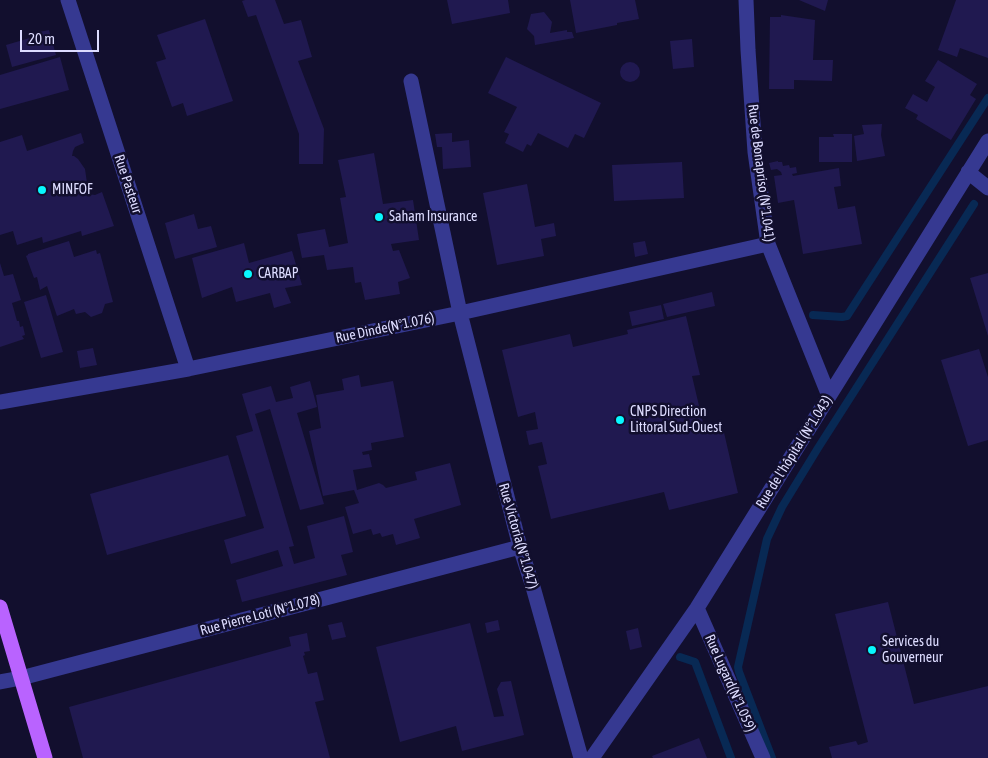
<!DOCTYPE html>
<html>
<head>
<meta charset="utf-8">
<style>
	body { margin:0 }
	#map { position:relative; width:988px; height:758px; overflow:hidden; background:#120f2e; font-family:"Asap Condensed",sans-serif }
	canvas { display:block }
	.scale { position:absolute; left:20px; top:30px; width:79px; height:22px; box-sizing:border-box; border:2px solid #dddcff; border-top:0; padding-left:6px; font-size:15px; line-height:18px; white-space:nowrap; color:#dddcff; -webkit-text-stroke:4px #120f2e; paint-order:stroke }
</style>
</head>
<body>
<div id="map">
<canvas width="988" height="758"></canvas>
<div class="scale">20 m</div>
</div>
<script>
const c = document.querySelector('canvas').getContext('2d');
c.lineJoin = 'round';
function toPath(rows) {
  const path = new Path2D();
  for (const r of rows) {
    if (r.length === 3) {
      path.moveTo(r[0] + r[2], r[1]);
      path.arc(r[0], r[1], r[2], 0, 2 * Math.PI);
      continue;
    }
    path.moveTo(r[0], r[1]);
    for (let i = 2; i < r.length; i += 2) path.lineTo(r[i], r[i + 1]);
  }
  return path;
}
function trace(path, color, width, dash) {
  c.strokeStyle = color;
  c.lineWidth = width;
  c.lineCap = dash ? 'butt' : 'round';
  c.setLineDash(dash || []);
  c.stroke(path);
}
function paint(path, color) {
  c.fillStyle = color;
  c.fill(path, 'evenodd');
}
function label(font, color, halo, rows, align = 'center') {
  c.font = font + ' "Asap Condensed",sans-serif';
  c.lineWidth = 5;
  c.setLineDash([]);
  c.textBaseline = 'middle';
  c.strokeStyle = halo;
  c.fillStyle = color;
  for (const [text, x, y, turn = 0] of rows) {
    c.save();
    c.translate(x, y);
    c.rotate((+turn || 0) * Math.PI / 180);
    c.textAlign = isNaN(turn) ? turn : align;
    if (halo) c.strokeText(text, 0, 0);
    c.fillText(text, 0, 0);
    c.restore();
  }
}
trace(toPath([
	[813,315,842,317,847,316,988,98],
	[680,657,695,662,731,758],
	[772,758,739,672,738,667,767,539,782,507,818,448,974,204]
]), '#082954', 8);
paint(toPath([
	[245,0,275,0,284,24,301,20,312,57,298,61,324,129,323,164,299,164,299,134,256,15,248,17,242,1],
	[447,0,508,0,510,13,452,24],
	[570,0,635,0,639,19,617,23,617,25,576,33],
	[799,0,828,0,825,11],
	[956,0,988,0,988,58,960,48,957,57,938,50],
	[544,12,552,22,550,33,567,30,567,32,572,32,574,38,535,45,534,36,527,29,531,14],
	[781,15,815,20,813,60,833,60,832,81,794,80,794,89,769,89,770,17,781,17],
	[205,19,233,101,187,116,183,103,172,107,156,62,166,59,157,35],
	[49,30,56,55,12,67,6,45,40,35,39,32],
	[692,39,694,67,673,69,670,41],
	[60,57,69,90,0,109,0,75],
	[506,57,601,103,584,138,575,134,568,148,538,133,531,146,527,144,523,152,505,143,509,134,504,132,517,107,488,93],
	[938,60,977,84,970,95,976,99,951,140,916,119,918,115,905,108,913,94,927,102,935,87,925,81],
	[630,72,10],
	[882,124,881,135,885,156,857,161,854,136,864,134,862,125],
	[81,133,84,143,75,147,73,151,72,156,74,156,78,159,85,169,87,183,86,187,83,188,85,192,88,194,95,195,102,192,114,226,82,236,81,231,43,243,42,237,17,245,13,231,0,235,0,142,22,135,27,151],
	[452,133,452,142,469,140,471,167,443,169,442,147,437,147,435,134],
	[833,134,852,134,852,162,819,162,819,137,834,137],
	[374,153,383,204,413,200,419,240,391,244,393,251,399,250,410,278,398,282,400,294,365,300,361,282,355,283,353,267,327,270,324,255,302,258,297,234,325,229,329,247,348,243,340,198,346,197,338,160],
	[778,161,778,162,782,162,783,166,789,165,790,168,796,167,797,173,792,174,793,176,839,168,841,186,834,187,838,209,855,206,862,244,803,254,794,200,778,203,774,176,782,175,781,172,777,169,771,170,769,163],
	[682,162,684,198,614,201,612,165],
	[527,184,535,227,554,223,556,236,541,239,544,256,497,265,483,193],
	[194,214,198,229,211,226,217,247,175,259,165,223],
	[69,241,74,257,96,250,97,254,100,253,113,302,105,304,102,313,91,317,85,312,76,314,74,309,57,316,47,286,40,290,37,277,34,278,26,256,28,255,28,254],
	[645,241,648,254,635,257,633,243],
	[244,243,249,263,292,251,302,285,285,288,291,303,274,308,270,293,236,302,232,287,202,298,192,258],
	[0,263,4,276,13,274,21,300,12,303,17,321,19,321,20,327,23,326,25,335,22,336,24,339,0,347],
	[988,273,988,336,970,278],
	[712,292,715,306,667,317,663,304],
	[46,295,63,352,41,358,24,302],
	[661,305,664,319,632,326,629,312],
	[686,316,700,375,692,376,704,427,722,424,738,493,669,510,664,492,551,519,538,466,547,464,542,442,529,445,526,431,538,429,535,412,518,417,502,350,570,334,573,347,628,334,627,330],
	[93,348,97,365,80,368,77,351],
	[979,349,988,377,988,440,968,446,941,360],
	[359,375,361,387,393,381,404,437,371,443,372,450,362,452,363,455,369,454,372,467,353,470,357,490,379,483,383,485,386,488,417,480,415,472,450,463,461,505,414,519,420,538,396,545,393,534,382,537,380,533,373,535,371,529,353,534,345,507,359,503,354,490,323,496,309,431,321,428,316,395,344,390,342,379],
	[310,381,317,407,297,413,324,504,300,510,270,409,255,414,294,546,289,547,294,564,315,558,307,526,344,516,353,552,341,555,347,575,242,602,236,580,283,566,278,550,231,564,224,540,264,528,236,436,253,431,242,394,271,386,276,402,293,398,290,387],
	[228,455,246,516,107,555,90,494],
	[888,602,914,704,988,686,988,758,832,758,829,747,856,741,858,745,868,742,835,614],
	[498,620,500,630,487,633,485,623],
	[342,622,346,637,332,640,328,625],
	[470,623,494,717,504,716,497,689,501,682,511,681,524,735,462,751,456,726,400,742,376,647],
	[638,628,642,647,630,650,626,631],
	[307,633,310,651,304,652,305,655,303,656,308,674,317,672,324,700,315,702,330,758,83,758,69,707,291,646,289,637],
	[699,738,707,758,653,758,652,756]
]), '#201950');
trace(toPath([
	[68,0,188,369],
	[746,0,748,50,755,152,768,244,829,396],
	[411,81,460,313,520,547,533,587,581,758],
	[968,172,988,188],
	[0,402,188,369,460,313,768,244],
	[697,608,763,758],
	[0,682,21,678,520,547],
	[592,758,697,608,988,141]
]), '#363991', 15);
trace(toPath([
	[0,607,45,758]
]), '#b963ff', 15);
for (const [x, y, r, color] of [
	[42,190,5,"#08f8ff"],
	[379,217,5,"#08f8ff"],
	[248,274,5,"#08f8ff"],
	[620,420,5,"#08f8ff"],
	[872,650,5,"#08f8ff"]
]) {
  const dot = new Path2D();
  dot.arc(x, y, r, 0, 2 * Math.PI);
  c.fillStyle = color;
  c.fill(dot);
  trace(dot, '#120f2e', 2);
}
label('14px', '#dddcff', '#120f2e', [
	["Rue de Bonapriso (N°1.041)",761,173,83],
	["Rue Pasteur",128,184,72],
	["Rue Dinde(N°1.076)",385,328,-12],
	["Rue de l'hôpital (N°1.043)",794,452,-58],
	["Rue Victoria(N°1.047)",518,536,74],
	["Rue Pierre Loti (N°1.078)",260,615,-15],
	["Rue Lugard(N°1.059)",730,683,66]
]);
label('14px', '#dddcff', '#120f2e', [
	["MINFOF",52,190],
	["Saham Insurance",389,217],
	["CARBAP",258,274],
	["CNPS Direction",630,412],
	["Littoral Sud-Ouest",630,428],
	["Services du",882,642],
	["Gouverneur",882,658]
], 'left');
</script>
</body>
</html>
